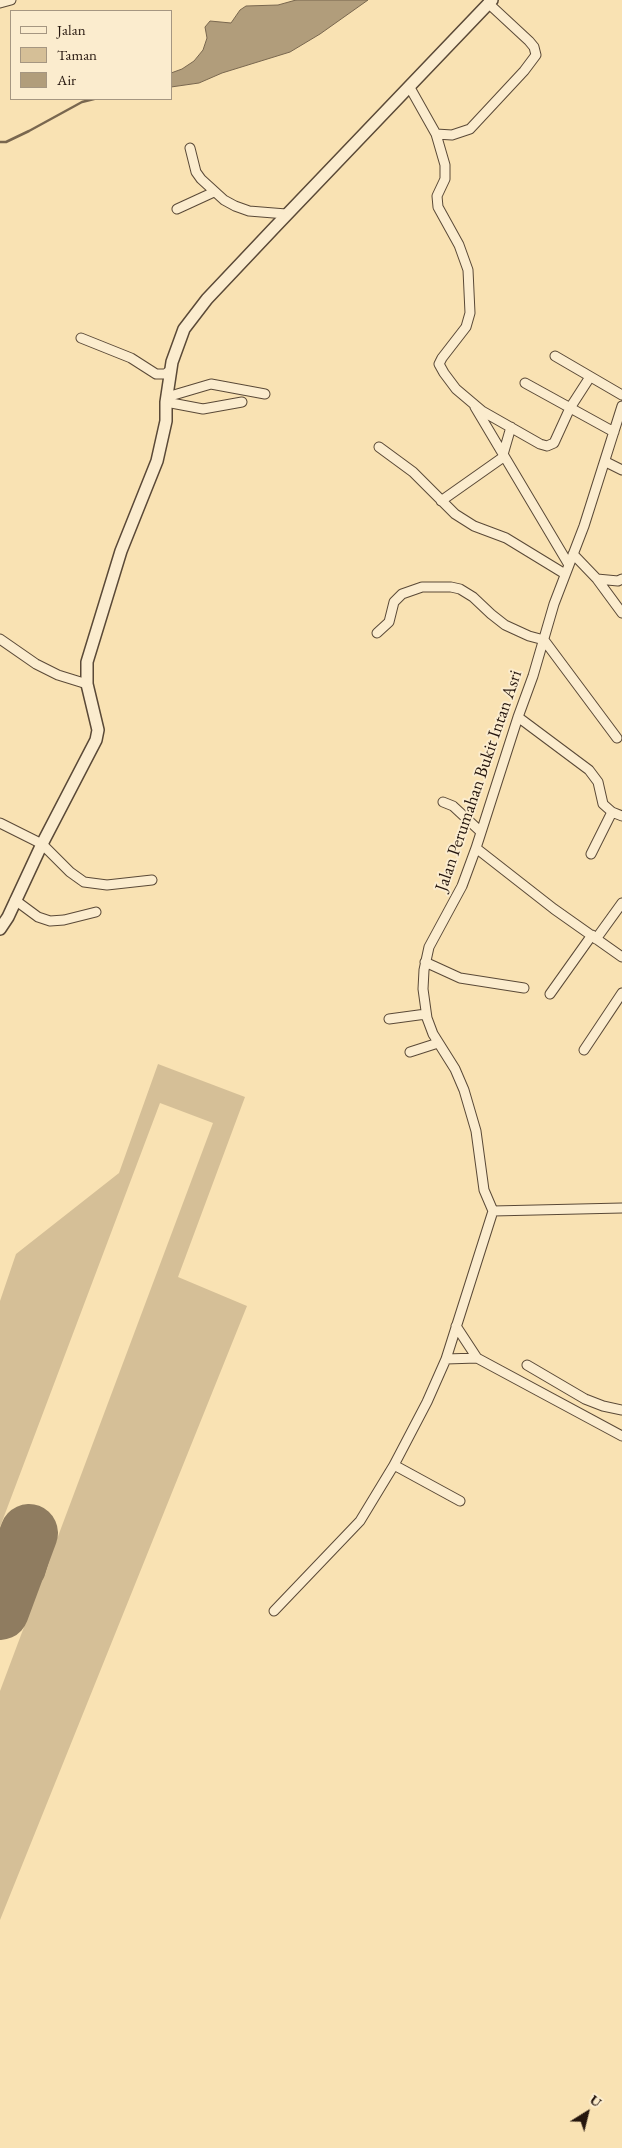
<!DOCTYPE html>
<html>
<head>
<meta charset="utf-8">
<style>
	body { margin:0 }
	#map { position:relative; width:622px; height:2148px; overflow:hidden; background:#f9e2b3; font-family:"EB Garamond",serif }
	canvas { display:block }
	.legend { position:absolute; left:10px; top:10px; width:162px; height:90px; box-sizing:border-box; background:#fbecce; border:1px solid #a59681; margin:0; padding:6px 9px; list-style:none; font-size:15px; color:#25160e }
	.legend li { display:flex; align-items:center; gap:10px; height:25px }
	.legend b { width:25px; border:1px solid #a59681 }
	.north { position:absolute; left:562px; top:2088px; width:50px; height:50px; -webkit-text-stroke:4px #fbecce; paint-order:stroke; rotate:36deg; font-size:14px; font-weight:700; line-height:20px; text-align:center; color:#25160e }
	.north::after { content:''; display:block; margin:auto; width:18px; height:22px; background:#25160e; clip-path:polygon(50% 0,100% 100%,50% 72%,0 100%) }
</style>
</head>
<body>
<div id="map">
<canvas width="622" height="2148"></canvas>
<ul class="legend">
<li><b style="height:6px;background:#fbecce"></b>Jalan</li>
<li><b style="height:14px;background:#d5bf97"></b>Taman</li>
<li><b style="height:14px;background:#b19d7b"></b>Air</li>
</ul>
<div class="north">U</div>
</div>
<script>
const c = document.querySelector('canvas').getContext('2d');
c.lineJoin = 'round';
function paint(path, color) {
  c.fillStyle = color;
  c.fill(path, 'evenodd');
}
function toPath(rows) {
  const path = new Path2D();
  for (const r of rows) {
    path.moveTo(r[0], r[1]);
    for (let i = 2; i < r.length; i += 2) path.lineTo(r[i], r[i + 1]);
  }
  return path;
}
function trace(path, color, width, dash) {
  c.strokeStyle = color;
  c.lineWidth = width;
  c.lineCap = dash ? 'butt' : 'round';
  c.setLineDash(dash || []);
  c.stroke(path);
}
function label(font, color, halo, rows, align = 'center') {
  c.font = font + ' "EB Garamond",serif';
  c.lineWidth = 4;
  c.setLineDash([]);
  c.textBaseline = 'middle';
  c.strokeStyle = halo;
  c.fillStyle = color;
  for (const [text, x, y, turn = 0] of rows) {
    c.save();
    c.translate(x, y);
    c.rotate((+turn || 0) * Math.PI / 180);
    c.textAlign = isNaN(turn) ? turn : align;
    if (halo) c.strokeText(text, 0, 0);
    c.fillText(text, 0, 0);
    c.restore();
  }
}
paint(toPath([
	[158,1064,245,1097,178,1277,247,1306,0,1920,0,1691,213,1123,160,1103,0,1527,0,1301,16,1254,119,1173]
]), '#d5bf97');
const water = toPath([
	[296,0,368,0,320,34,290,52,222,73,199,83,171,87,171,73,182,69,194,61,203,50,207,38,205,27,210,21,231,23,240,10,246,6,278,5,296,0]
]);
paint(water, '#b19d7b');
trace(water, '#79674f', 1);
trace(toPath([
	[0,142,6,142,29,131,82,102,94,99]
]), '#79674f', 2.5);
trace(toPath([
	[0,1598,6,1548,10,1543,16,1540,24,1540,32,1544,37,1549,39,1556,34,1573,11,1591,2,1604]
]), '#8f7c60', 22);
trace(toPath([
	[0,1611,29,1533]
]), '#8f7c60', 58);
const minor = toPath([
	[0,3,11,0],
	[409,86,436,134,445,165,445,179,437,196,438,207,459,245,468,270,470,313,466,327,442,358,439,364,444,373,456,389,482,411,540,444,547,446,554,443,570,408,590,377],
	[436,134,452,135,470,129,524,71,536,55,534,47,529,41,488,3],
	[190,148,196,172,201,179,224,200,235,206,249,211,286,214],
	[177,209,214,192],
	[81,338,131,358,156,374,165,374,171,370],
	[555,356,622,395],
	[525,383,614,432],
	[167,397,211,384,265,394],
	[166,402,203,409,242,402],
	[622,406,584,526,554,604,533,676,518,717,476,848,462,886,429,947,424,970,423,989,427,1018,433,1034,455,1069,464,1090,476,1131,484,1190,493,1211,622,1208],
	[475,407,569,565],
	[379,447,413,472,455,514,474,526,506,538,565,574],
	[606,462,622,470],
	[441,501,502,458,511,427],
	[573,554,597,579,622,613],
	[597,579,618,581,622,579],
	[377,633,389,622,394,602,402,594,422,587,451,587,460,589,473,597,491,614,505,625,529,636,544,640,617,738],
	[0,639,36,664,58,675,87,684],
	[518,717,589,770,598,782,603,804,612,812,622,816],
	[443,802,453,806,481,832],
	[0,823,42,844,70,872,84,882,107,885,152,880],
	[476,848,554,909,622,957],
	[591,854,612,812],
	[15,900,38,917,50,921,64,920,96,912],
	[596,939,622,903],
	[425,962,460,978,524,988],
	[550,994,592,935],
	[389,1019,426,1014],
	[584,1050,622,993],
	[410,1052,438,1043],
	[456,1326,477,1358],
	[446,1359,477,1358,622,1436],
	[527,1365,585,1399,603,1406,622,1410],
	[394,1465,460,1501],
	[274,1611,360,1521,394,1465,427,1402,446,1359,493,1211]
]);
const tertiary = toPath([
	[0,929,8,917,42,844,96,740,98,730,87,684,87,662,121,551,157,461,166,421,166,402,172,362,184,329,207,299,275,227,492,0]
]);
trace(minor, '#5a4937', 11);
trace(tertiary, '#5a4937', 14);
trace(minor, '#fbecce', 9);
trace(tertiary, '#fbecce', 11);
label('18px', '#25160e', '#fbecce', [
	["Jalan Perumahan Bukit Intan Asri",479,781,-71]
]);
</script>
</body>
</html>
